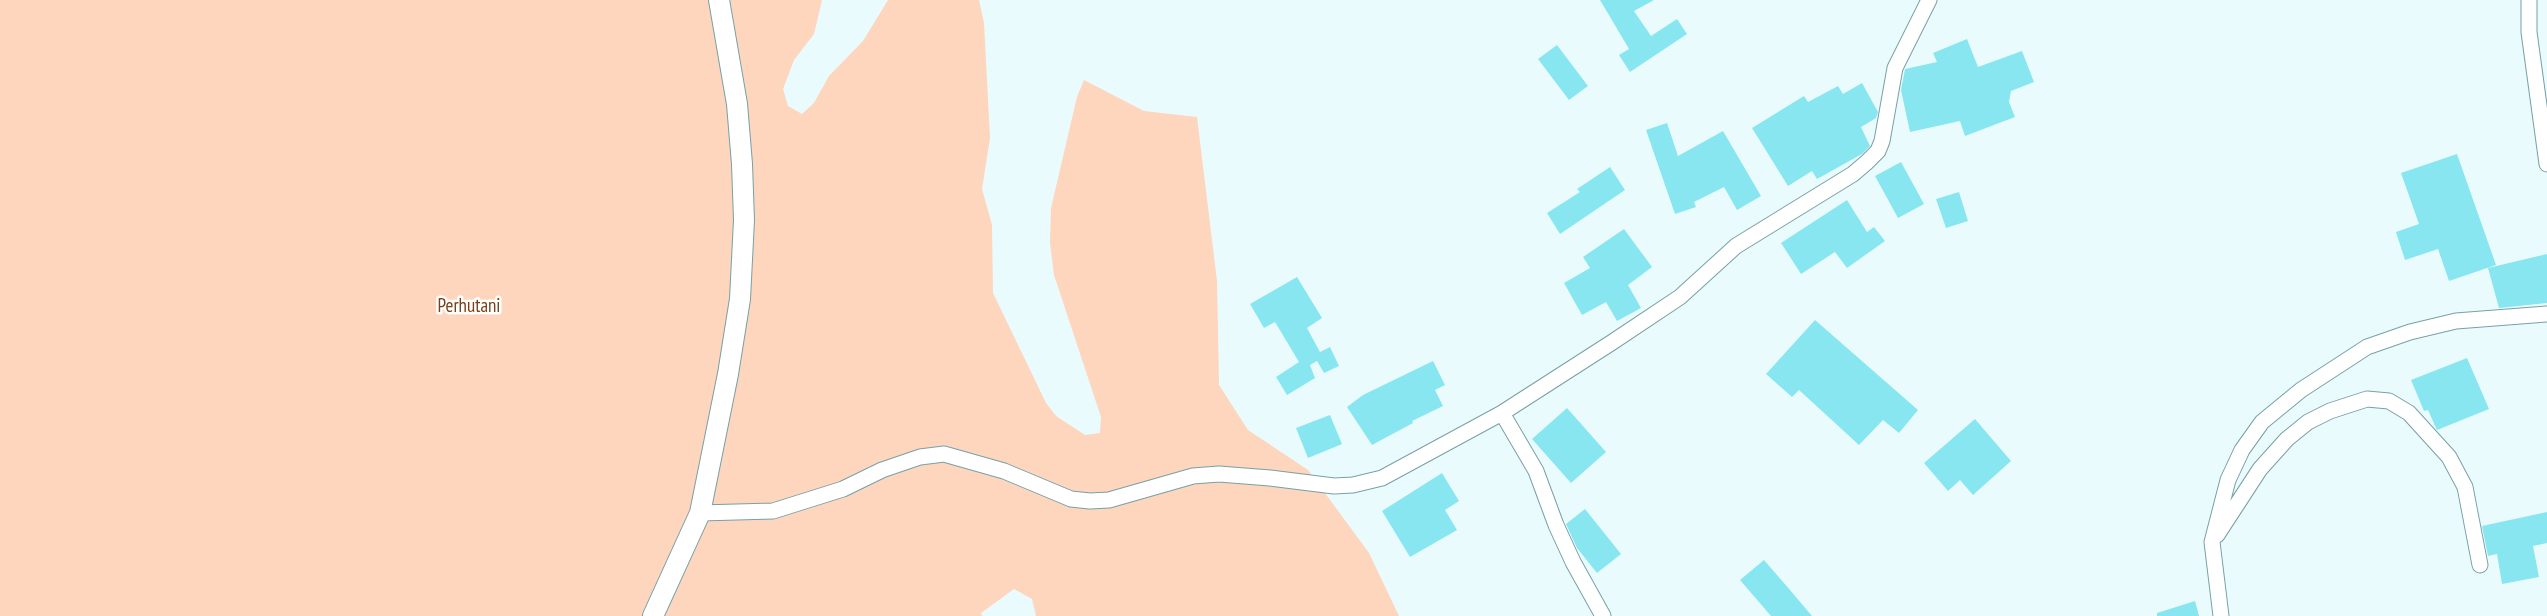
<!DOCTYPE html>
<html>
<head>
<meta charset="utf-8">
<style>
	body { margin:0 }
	canvas { display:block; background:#eafbfd }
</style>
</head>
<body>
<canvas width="2547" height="616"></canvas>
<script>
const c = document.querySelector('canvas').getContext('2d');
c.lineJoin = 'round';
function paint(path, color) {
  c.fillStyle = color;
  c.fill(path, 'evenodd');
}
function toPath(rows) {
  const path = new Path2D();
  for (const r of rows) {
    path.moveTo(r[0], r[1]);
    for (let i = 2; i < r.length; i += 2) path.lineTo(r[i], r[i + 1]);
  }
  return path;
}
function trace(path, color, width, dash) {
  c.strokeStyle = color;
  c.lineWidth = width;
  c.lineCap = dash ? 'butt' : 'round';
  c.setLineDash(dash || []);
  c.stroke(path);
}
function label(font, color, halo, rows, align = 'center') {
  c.font = font + ' "PT Sans Narrow",sans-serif';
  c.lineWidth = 5;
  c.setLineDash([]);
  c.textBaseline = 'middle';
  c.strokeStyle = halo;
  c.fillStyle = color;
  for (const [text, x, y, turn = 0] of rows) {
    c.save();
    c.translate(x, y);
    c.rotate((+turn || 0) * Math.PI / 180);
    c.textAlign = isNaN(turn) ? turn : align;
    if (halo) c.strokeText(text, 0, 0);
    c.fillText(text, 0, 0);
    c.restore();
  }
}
paint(toPath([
	[0,0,822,0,814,34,794,60,783,89,788,106,802,114,814,103,829,76,863,41,888,0,979,0,984,23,990,138,982,189,992,225,993,293,1046,403,1056,416,1085,435,1100,433,1101,417,1054,275,1050,243,1051,208,1077,97,1084,80,1144,111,1197,117,1217,281,1219,385,1248,430,1308,470,1369,553,1399,616,1036,616,1032,599,1014,589,981,613,982,616,0,616]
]), '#fed5bd');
paint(toPath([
	[1600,0,1654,0,1634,11,1651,36,1677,19,1687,34,1630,72,1619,55,1629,49],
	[1967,39,1978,67,2022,51,2034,82,2011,91,2009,102,2015,117,1965,136,1960,121,1910,132,1901,90,1905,69,1937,62,1933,53],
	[1557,45,1588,86,1569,100,1538,59],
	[1862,83,1878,112,1876,118,1861,127,1870,146,1862,154,1817,179,1812,171,1788,186,1752,128,1804,96,1808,102,1838,86,1843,94],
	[1667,123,1678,156,1723,131,1761,196,1737,210,1724,187,1694,202,1696,207,1675,214,1646,130],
	[2457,154,2496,265,2449,281,2438,249,2405,260,2396,232,2419,224,2401,173],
	[1901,162,1924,204,1898,218,1875,176],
	[1610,167,1625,190,1560,234,1547,213,1580,192,1577,189],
	[1959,192,1968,221,1946,228,1936,199],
	[1847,200,1867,232,1874,227,1885,241,1847,268,1835,252,1801,274,1781,243],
	[1624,229,1652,267,1628,285,1641,308,1617,321,1606,302,1582,315,1564,283,1590,268,1583,257],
	[2547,254,2547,303,2499,308,2488,268],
	[1297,277,1322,318,1307,328,1320,352,1330,347,1339,366,1324,373,1317,361,1310,365,1315,378,1287,395,1276,377,1299,362,1275,322,1264,328,1250,304],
	[1815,320,1918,410,1899,433,1883,420,1859,445,1799,390,1792,397,1766,374],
	[2467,358,2489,409,2437,430,2428,410,2424,411,2411,380],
	[1433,361,1445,385,1435,390,1443,406,1412,421,1413,423,1372,445,1347,407,1363,395],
	[1567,408,1606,452,1571,483,1532,439],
	[1330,415,1342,444,1308,458,1296,428],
	[1975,419,2011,461,1973,495,1960,480,1948,491,1924,463],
	[1442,473,1459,501,1445,510,1457,530,1410,557,1382,511],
	[1585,509,1621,554,1597,573,1577,548,1566,524],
	[2547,512,2547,543,2533,546,2539,577,2502,584,2497,554,2488,556,2482,526],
	[1764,560,1790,590,1812,616,1771,616,1740,580],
	[2195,601,2199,616,2157,616,2157,613]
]), '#88e6f1');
const minor = toPath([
	[2529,0,2529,32,2547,164],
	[1502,413,1536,471,1556,525,1573,562,1603,616],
	[700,513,773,511,843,489,882,470,920,457,944,454,1004,471,1071,499,1090,501,1109,500,1193,476,1219,474,1270,478,1334,486,1353,485,1382,478,1502,413,1611,343,1680,297,1736,246,1853,174,1867,162,1878,151,1882,141,1895,68,1929,0],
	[2217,535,2260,469,2287,439,2308,422,2330,411,2367,399,2389,401,2409,413,2449,457,2465,487,2480,565],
	[2221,616,2212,542,2228,480,2242,450,2262,422,2301,390,2367,347,2410,332,2456,321,2547,314]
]);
const tertiary = toPath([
	[653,616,700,513,728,374,740,299,744,220,742,164,737,104,719,0]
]);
trace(minor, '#77a1a6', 17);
trace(tertiary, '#77a1a6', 22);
trace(minor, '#fff', 15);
trace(tertiary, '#fff', 20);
label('19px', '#7a3f16', '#fff', [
	["Perhutani",469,307]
]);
</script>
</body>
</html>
